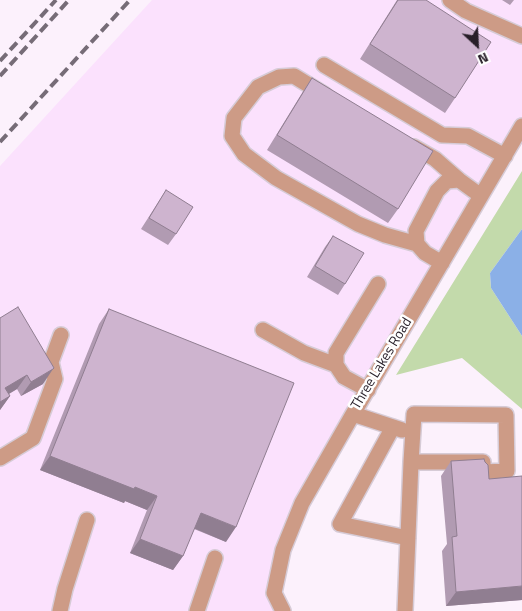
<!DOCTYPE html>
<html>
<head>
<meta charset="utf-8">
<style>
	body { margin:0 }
	#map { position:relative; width:522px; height:611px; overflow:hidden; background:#fcf1fc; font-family:"Titillium Web",sans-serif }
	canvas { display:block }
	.north { position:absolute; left:452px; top:20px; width:50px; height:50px; -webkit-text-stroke:4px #fff; paint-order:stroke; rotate:155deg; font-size:14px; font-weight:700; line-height:20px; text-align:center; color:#281f29 }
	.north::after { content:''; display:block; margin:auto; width:18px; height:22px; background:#281f29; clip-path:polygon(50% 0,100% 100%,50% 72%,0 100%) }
</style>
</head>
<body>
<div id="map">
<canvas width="522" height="611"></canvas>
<div class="north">N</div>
</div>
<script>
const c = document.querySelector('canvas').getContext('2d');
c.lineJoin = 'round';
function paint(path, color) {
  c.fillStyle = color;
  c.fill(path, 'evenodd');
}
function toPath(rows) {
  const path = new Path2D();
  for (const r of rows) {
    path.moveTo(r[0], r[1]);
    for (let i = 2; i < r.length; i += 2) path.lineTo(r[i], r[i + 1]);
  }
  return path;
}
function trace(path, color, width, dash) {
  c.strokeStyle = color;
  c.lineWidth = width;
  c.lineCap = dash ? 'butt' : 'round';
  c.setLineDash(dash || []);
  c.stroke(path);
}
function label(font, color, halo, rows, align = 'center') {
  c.font = font + ' "Titillium Web",sans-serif';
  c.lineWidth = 5;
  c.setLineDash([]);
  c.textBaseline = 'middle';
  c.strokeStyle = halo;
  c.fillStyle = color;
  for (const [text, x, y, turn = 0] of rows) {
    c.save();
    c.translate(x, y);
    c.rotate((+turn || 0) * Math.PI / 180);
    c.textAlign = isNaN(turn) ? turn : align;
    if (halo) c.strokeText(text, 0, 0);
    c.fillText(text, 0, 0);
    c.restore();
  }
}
paint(toPath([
	[152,0,522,0,522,126,302,503,274,593,283,611,0,611,0,166]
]), '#fbe1fd');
paint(toPath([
	[522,171,522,229,490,273,491,288,522,336,522,409,462,358,396,375]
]), '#c3daab');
paint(toPath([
	[522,229,522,336,491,288,490,273]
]), '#8bb0e7');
const minor = toPath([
	[450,0,466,11,522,36],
	[324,65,442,135,468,136,505,156],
	[325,95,294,76,279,77,258,87,234,118,232,136,244,154,276,178,358,224,385,235,417,244],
	[414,147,435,159,459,180],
	[442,263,425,253,417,244,416,231,437,191,447,181,459,180,481,196],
	[263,330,304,353,336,365],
	[368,390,344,377,336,365,336,353,378,284],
	[353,414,402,430],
	[393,427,340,524,408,538],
	[0,458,33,438,55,379,51,362,61,335],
	[60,611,65,589,87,520],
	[197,611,215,558],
	[283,611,274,593,283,550,302,503,353,414,522,126],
	[405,611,411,462,414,414,506,415,507,471,483,472,483,462,411,462]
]);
trace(minor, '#d6cbd6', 18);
trace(minor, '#cd9b86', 15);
trace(toPath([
	[0,61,56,0],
	[0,76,69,0],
	[0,142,130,0]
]), '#766c77', 4, [10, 5]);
paint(toPath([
	[397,0,426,0,455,98,445,113,360,59],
	[502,0,514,0,510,5],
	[312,78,398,209,388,223,267,150,302,93],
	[166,190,176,234,168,245,141,229],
	[333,236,345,284,338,295,307,277,325,247],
	[109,309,226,542,194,529,183,556,173,570,130,553,147,510,125,501,124,503,40,470,99,324],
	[0,318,43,384,21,396,17,389,9,394,10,396,0,410],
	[451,461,489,479,522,600,446,606,442,551,447,544,441,476]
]), '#b19bb2');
paint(toPath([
	[53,369,43,384,21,396,31,382],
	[27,375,17,389,0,399,5,388],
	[10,396,0,410,0,402],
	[50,456,135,487,157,496,147,510,125,501,124,503,40,470],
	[201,513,236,527,226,542,191,527],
	[140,539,183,556,173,570,130,553],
	[522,586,522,600,446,606,456,592]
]), '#907e91');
const building = toPath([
	[398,0,426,0,491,42,455,98,370,44,398,0],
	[312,78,433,151,398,209,277,135,312,78],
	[166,190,193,207,176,234,149,218,166,190],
	[333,236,364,253,345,284,315,266,333,236],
	[18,307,54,368,53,369,31,382,27,375,5,388,10,396,0,402,0,318,18,307],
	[109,309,294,383,236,527,201,513,183,556,140,539,157,496,135,487,134,489,50,456,109,309],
	[484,459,485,462,488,465,489,479,522,476,522,586,456,592,452,537,457,536,451,461,484,459]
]);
paint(building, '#ceb4cf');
trace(building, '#907e91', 1);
label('14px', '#281f29', '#fff', [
	["Three Lakes Road",382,364,-59]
]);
</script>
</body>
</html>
